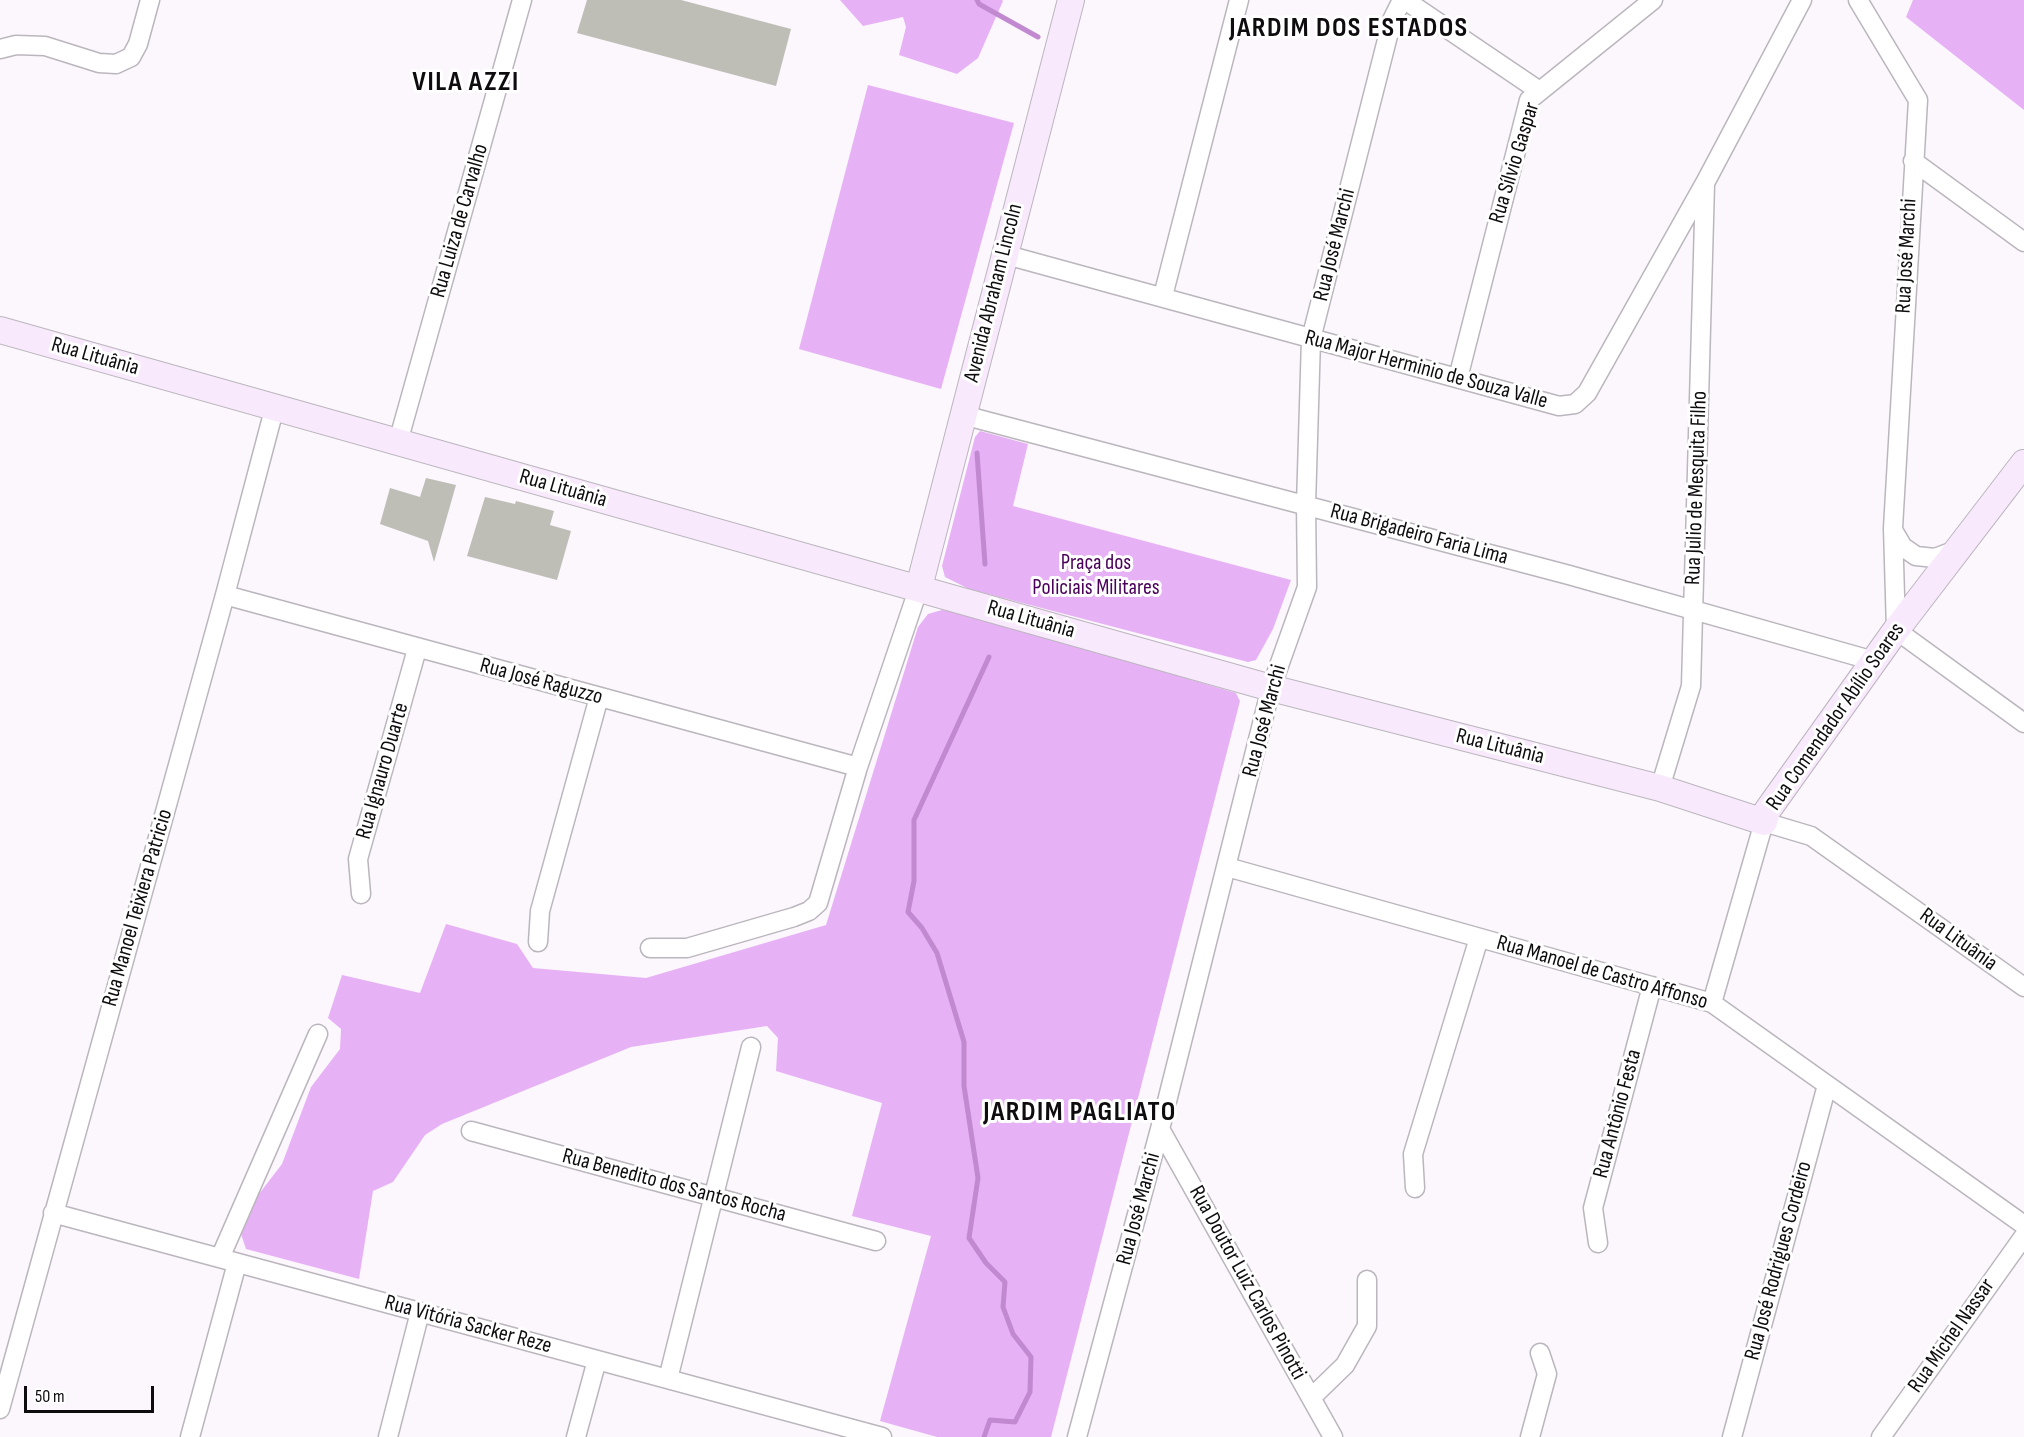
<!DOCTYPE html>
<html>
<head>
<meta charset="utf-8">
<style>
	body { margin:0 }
	#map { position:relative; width:2024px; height:1437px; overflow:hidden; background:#fcf6fd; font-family:"Sofia Sans Condensed",sans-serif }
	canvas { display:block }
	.scale { position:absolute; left:24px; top:1386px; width:130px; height:27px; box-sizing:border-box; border:3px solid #0e0c0e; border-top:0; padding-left:8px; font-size:18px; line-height:21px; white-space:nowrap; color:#0e0c0e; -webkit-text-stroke:4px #fff; paint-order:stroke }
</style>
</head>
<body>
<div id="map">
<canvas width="2024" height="1437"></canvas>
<div class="scale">50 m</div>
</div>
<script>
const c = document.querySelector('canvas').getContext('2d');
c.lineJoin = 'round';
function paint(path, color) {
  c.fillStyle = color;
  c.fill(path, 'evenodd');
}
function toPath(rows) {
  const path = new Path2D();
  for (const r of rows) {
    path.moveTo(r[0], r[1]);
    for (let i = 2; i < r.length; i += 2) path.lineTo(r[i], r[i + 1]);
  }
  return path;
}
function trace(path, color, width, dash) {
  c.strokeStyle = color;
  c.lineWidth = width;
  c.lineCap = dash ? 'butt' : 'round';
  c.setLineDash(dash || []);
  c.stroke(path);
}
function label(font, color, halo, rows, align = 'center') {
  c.font = font + ' "Sofia Sans Condensed",sans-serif';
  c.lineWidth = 6;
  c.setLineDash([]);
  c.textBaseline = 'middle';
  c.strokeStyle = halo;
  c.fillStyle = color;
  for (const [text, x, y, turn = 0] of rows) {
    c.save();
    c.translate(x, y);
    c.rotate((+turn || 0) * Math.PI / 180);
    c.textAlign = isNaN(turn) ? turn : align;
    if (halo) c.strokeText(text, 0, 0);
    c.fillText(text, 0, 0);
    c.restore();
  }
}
paint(toPath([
	[840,0,1002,0,1003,1,978,58,957,74,899,55,906,27,903,17,863,26],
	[1913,0,2024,0,2024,110,1906,17],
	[868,85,1014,123,941,389,799,349],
	[980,431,1028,444,1013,506,1291,580,1273,629,1256,660,1248,662,969,589,945,577,942,566,975,437],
	[942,610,964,613,1236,693,1240,701,1051,1437,937,1437,880,1421,931,1236,852,1216,882,1103,776,1071,778,1038,767,1026,631,1047,442,1124,425,1135,393,1182,373,1191,359,1279,246,1249,240,1231,252,1203,282,1164,311,1087,340,1049,341,1029,328,1018,342,975,420,993,446,924,517,944,533,968,646,978,826,925,918,627,928,614]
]), '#e7b1f5');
trace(toPath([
	[977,0,979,4,1038,37],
	[977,453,985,564],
	[984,1437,990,1420,1015,1422,1030,1392,1031,1357,1013,1334,1003,1307,1005,1282,986,1263,969,1238,978,1178,964,1086,964,1042,937,953,922,928,908,912,914,881,914,820,989,657]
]), '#c18ad0', 5);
paint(toPath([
	[587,0,681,0,791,29,776,86,577,33],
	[426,478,456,485,434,562,428,541,380,524,390,488,420,497],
	[485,497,515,504,516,501,554,511,550,525,571,531,557,580,467,556]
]), '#bebeb7');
const street = toPath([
	[1405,0,1538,90],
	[1858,0,1918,100,1893,528,1896,630,2024,723],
	[0,49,16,45,45,46,99,63,116,64,131,57,138,44,150,0],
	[1913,161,2024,242],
	[1003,254,1559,406,1575,404,1587,393,1705,183,1802,0],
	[1163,296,1239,0],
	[1458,378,1529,100,1653,0],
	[963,415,1569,575,1874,661],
	[398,442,522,0],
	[1893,530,1903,547,1916,556,1935,558,1956,550],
	[225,595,858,767],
	[1660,788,1691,686,1705,184],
	[1227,867,1712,1003,2024,1225],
	[361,894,358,859,417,649],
	[538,942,540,911,599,697],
	[650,948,687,948,794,917,809,911,818,903,858,767,919,587],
	[1712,1003,1764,822,1811,836,2024,987],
	[1160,1129,1333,1437],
	[471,1131,876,1241],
	[1415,1188,1413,1154,1479,938],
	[53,1213,882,1437],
	[1598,1243,1593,1208,1652,986],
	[220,1258,318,1034],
	[668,1379,751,1047],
	[1311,1398,1345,1365,1367,1326,1367,1280],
	[0,1409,225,595,275,406],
	[190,1437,237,1263],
	[388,1437,420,1312],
	[576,1437,597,1360],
	[1077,1437,1160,1129,1271,688,1307,587,1306,505,1311,339,1392,20,1402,0],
	[1530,1437,1547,1374,1540,1353],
	[1732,1437,1827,1085],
	[1881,1437,2024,1236]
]);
const secondary = toPath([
	[0,330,1271,688,1660,788,1764,822,1767,811,1896,630,2024,463],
	[919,587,1071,0]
]);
trace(street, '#bbb6bd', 21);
trace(secondary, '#bbb6bd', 28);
trace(street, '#fff', 18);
trace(secondary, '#f8eafc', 26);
label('22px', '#0e0c0e', '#fff', [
	["Rua Sílvio Gaspar",1515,163,-73],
	["Rua Luiza de Carvalho",460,221,-74],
	["Rua José Marchi",1335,245,-76],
	["Rua José Marchi",1907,256,-87],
	["Avenida Abraham Lincoln",994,293,-76],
	["Rua Lituânia",95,357,16],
	["Rua Major Herminio de Souza Valle",1426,370,15],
	["Rua Julio de Mesquita Filho",1697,488,-88],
	["Rua Lituânia",563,489,16],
	["Rua Brigadeiro Faria Lima",1419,535,15],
	["Rua Lituânia",1031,620,16],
	["Rua José Raguzzo",541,682,15],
	["Rua Comendador Abílio Soares",1836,717,-55],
	["Rua José Marchi",1265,721,-75],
	["Rua Lituânia",1500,747,14],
	["Rua Ignauro Duarte",383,771,-74],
	["Rua Manoel Teixiera Patricio",138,908,-74],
	["Rua Lituânia",1958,940,36],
	["Rua Manoel de Castro Affonso",1602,973,16],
	["Rua Antônio Festa",1618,1114,-75],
	["Rua Benedito dos Santos Rocha",674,1186,15],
	["Rua José Marchi",1139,1209,-75],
	["Rua José Rodrigues Cordeiro",1779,1261,-75],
	["Rua Doutor Luiz Carlos Pinotti",1247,1283,61],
	["Rua Vitória Sacker Reze",468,1325,15],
	["Rua Michel Nassar",1952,1336,-55]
]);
label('22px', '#4a005a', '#fff', [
	["Praça dos",1096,563],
	["Policiais Militares",1096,588]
]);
c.letterSpacing = '1.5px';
label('bold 28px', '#0e0c0e', '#fff', [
	["JARDIM DOS ESTADOS",1349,29],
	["VILA AZZI",466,83],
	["JARDIM PAGLIATO",1080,1113]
]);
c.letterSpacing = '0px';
</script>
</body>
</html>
